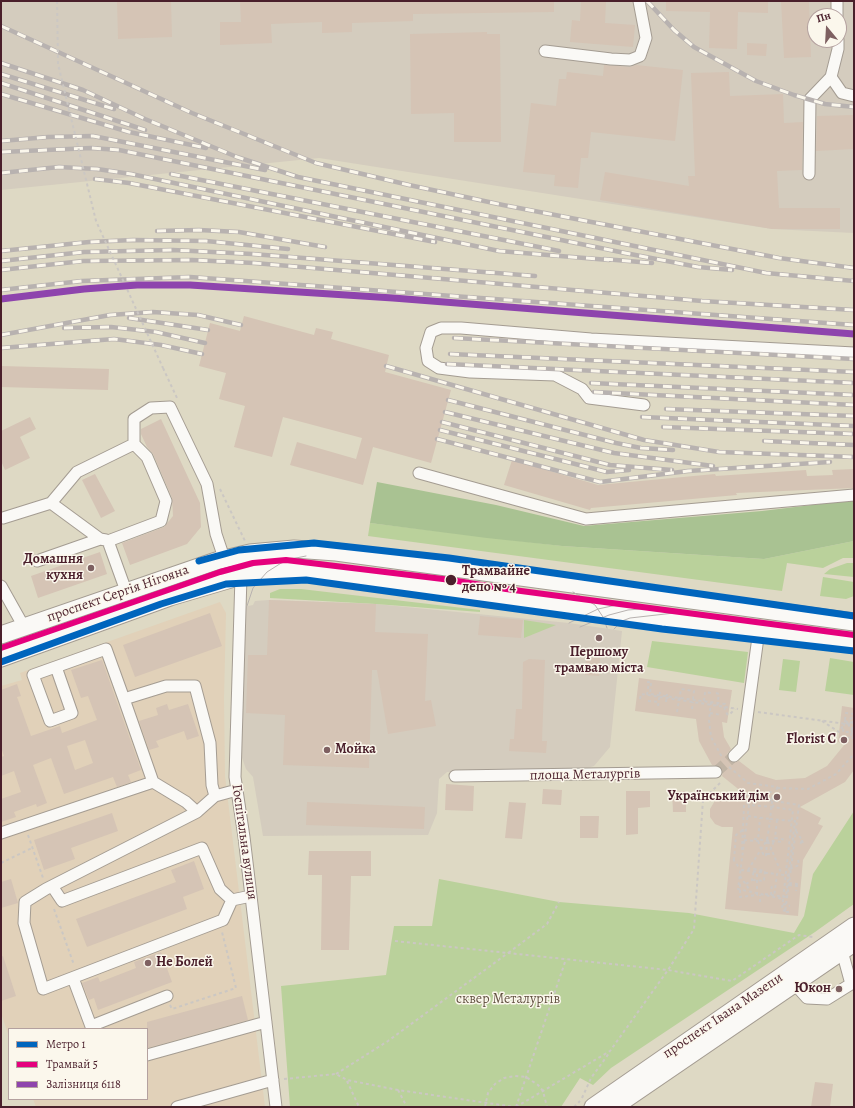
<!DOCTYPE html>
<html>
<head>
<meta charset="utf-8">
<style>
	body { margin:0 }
	#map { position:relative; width:855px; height:1108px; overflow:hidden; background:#ded9c4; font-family:Alegreya,serif }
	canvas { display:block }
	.frame { position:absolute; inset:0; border:2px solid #4a1f2b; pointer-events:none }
	.legend { position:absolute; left:8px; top:1028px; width:140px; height:72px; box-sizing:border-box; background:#fbf7ec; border:1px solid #b4a19f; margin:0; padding:5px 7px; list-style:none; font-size:12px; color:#4a1f2b }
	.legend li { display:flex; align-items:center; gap:8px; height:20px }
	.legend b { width:20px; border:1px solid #b4a19f }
	.north { position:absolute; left:807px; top:8px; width:40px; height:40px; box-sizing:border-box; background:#fbf7ec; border:1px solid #b4a19f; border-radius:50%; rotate:342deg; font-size:11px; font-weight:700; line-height:16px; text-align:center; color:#4a1f2b }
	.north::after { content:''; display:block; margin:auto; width:14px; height:18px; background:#7e6061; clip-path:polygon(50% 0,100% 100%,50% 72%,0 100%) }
</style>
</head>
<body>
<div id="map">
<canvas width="855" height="1108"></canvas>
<div class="frame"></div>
<ul class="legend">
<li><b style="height:5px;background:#0065bd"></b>Метро 1</li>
<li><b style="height:5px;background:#e5007d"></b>Трамвай 5</li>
<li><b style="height:5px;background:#8e44ad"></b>Залізниця 6118</li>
</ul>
<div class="north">Пн</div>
</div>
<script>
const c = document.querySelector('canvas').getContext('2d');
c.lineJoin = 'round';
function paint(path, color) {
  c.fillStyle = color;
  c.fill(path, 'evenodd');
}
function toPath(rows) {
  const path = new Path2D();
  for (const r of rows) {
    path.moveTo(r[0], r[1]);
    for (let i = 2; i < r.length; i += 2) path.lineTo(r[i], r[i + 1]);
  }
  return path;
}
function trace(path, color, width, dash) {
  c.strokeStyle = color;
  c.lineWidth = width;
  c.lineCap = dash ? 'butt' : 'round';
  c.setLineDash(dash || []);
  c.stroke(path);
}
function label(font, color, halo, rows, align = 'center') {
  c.font = font + ' Alegreya,serif';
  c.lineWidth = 3;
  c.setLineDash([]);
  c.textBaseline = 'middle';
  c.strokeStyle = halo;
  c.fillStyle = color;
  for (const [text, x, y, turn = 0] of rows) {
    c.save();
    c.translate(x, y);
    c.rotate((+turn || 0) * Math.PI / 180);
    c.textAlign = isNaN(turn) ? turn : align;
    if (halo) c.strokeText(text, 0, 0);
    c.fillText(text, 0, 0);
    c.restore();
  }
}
paint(toPath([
	[220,602,226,613,224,699,225,776,265,1107,36,1107,33,1099,147,1099,147,1029,47,1029,46,1028,9,1029,9,1037,1,1013,1,686,22,680,20,673]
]), '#e1d1b9');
paint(toPath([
	[1,1,854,1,854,233,772,229,319,158,1,190],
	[815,16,839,16,839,40,815,40],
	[269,600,376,604,569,623,622,631,610,747,594,766,578,771,447,772,439,779,437,813,428,835,263,836,253,777,246,769,241,755,243,607,253,605,255,601]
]), '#d4ccbe');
paint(toPath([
	[370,523,562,546,764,559,854,541,854,558,843,558,823,568,787,563,782,591,368,536],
	[847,563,854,563,854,577,824,574,830,569],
	[823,577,854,582,854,596,846,599,820,596],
	[280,589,301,589,480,610,480,612,376,604,270,598,270,593],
	[524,620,556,625,524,638],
	[652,641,748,652,744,683,647,667],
	[830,658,854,662,854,695,825,691],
	[783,659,800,661,796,692,779,690],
	[854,811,854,904,815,932,611,1068,593,1085,580,1078,561,1107,290,1107,281,986,386,975,394,926,432,926,439,879,559,902,689,913,794,933,804,916,813,874]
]), '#bad19b');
paint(toPath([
	[377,482,496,505,584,526,762,511,854,500,854,541,764,559,562,546,487,538,370,523]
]), '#a9c292');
paint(toPath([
	[117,1,171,1,172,37,118,39],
	[240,1,554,1,554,12,413,14,413,21,352,23,352,32,322,33,322,22,271,24,272,43,220,45,220,22,241,22],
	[581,1,606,1,605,23,635,25,633,47,570,42,572,20,580,21],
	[666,1,768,1,768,13,738,12,737,49,709,48,710,12,666,11],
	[781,1,809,1,811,57,784,58],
	[487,32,487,34,500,34,501,142,454,142,454,113,411,114,410,34],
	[747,43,767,44,766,56,747,55],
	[604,65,630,67,636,65,683,70,675,141,591,132,588,158,581,158,578,188,554,186,555,175,523,172,531,103,556,106,559,79,566,79,567,72,603,76],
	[729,72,730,96,783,94,784,123,803,122,802,170,777,171,779,208,840,208,840,229,772,229,600,200,605,172,689,186,688,176,695,176,691,73],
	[854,115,854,149,816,151,817,116],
	[244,316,314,335,316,328,333,332,331,339,389,355,385,372,451,390,431,463,373,447,363,485,290,465,297,442,356,459,362,438,283,417,272,457,234,447,245,406,219,399,226,373,199,366,210,323,240,331],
	[1,366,109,369,108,390,1,387],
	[30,417,36,429,20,437,30,458,5,470,1,461,1,431],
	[161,419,200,503,201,527,187,544,130,565,122,543,164,527,173,516,172,498,153,454,147,447,141,434,141,429],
	[512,460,598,485,715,474,716,476,806,470,807,476,833,475,832,470,854,469,854,488,736,493,737,495,591,508,590,510,504,485],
	[95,474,115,511,101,518,82,480],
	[100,552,107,574,38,598,31,576],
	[269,600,376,604,375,632,428,634,425,701,431,700,436,726,388,734,377,670,372,670,369,768,283,765,285,715,246,713,248,655,267,655],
	[210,613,222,646,135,677,123,645],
	[480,616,523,620,521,638,478,635],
	[586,658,600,658,599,676,585,675],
	[529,659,545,660,542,741,547,741,546,753,509,751,510,739,514,739,516,709,522,709,523,662],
	[102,660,141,770,128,775,131,782,117,787,113,777,64,794,51,758,33,765,47,803,37,807,36,804,14,812,16,817,1,822,1,799,21,792,14,771,1,776,1,757,4,756,1,747,1,690,17,684,21,696,17,697,31,736,60,726,62,733,97,720,88,696,81,698,71,670],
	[85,740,93,763,75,770,67,746],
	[639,678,732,690,727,723,722,722,724,737,731,749,727,754,727,758,733,763,739,761,756,774,776,780,805,778,827,766,845,744,838,742,842,706,854,708,854,770,845,782,800,807,821,818,818,824,823,826,803,860,798,916,725,909,733,827,722,827,715,824,710,817,710,809,716,799,742,792,722,776,723,772,720,766,712,765,699,741,696,719,635,711],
	[167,704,169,710,188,704,199,736,187,740,184,731,156,741,159,747,149,750,139,721,158,715,156,708],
	[446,784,474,786,473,811,445,810],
	[543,789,562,790,561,805,542,804],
	[626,791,650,791,650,807,638,808,638,834,626,835],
	[672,791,686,791,686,812,673,812],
	[307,802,425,807,424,829,306,825],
	[509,802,526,803,522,839,505,838],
	[112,813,118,831,71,848,75,859,44,870,34,840],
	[580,816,599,816,598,838,580,838],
	[309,851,371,851,371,876,351,876,349,950,321,950,322,875,308,875],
	[194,861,204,889,183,897,187,909,87,947,76,919,176,882,171,870],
	[11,879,18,903,1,908,1,882],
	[161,952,172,982,98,1010,94,998,89,1000,82,983,98,977,100,982,136,968,134,962],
	[3,956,16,996,1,1001,1,957],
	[242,996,248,1020,147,1048,147,1022],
	[815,1082,833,1084,830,1107,811,1107]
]), '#d5c4b5');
trace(toPath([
	[716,772,734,756]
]), '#c0b4a5', 11, [11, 5.5]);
const minor = toPath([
	[837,1,837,16],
	[545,51,611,59,630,60,640,56,646,38,639,1],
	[831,77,842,93,854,96],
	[809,174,810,99,831,77,838,49,838,40],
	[644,405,589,398,582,389,555,375,470,372,439,368,428,361,426,348,431,332,441,328,461,328,591,339,854,353],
	[419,473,586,519,854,495],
	[3,518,51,503],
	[100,539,51,503,77,472,134,444],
	[237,555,240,566,241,576,235,777,244,837,276,1107],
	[37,561,100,539,106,540],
	[1,586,24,627],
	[126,591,108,541,161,521,166,501,147,457,134,444,134,419,151,408,170,407,207,484,216,534,224,558],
	[56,667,72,713,50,721,33,675,106,649,124,699,166,686,195,686,210,743,212,785,215,796],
	[124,699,153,782,186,802,197,812],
	[734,756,743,747,759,630],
	[455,776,716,772],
	[237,790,215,796,197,812,46,889,25,902,24,923,43,989,223,920,232,900,251,896],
	[1,833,153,782],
	[52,886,62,901,202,848,220,889,232,900],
	[73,978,92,1029],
	[790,979,807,998,827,999,851,984,842,951,838,946],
	[91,1026,167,996],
	[147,1055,266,1022],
	[177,1107,273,1080]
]);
const highway = toPath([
	[1,635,216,561,250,553,294,549,336,552,854,622],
	[1,658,170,597,241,576,267,572,299,571,854,643],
	[593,1107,854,926],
	[614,1107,854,943]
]);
trace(minor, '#a49c92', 13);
trace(highway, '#a49c92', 19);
trace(toPath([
	[163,368,177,398],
	[220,489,245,541],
	[647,682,649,682,647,695],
	[651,683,650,694,725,704,725,708],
	[716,693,719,694,717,706],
	[640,699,641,694,738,709],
	[648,701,659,702],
	[704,701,705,692,711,693],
	[666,702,667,694],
	[711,702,709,720,711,737,723,759],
	[658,706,660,692],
	[724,707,727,714,729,715,735,709],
	[692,709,693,702],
	[677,712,681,689,694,691,693,699],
	[758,712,854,725],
	[710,713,721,715],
	[854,714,846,713,843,732,854,732],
	[854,715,851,736,854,737],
	[822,721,839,732,843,726],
	[844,721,854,723],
	[846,724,853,716],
	[848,724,854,735],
	[853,736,852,741,854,742],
	[847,739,851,736],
	[729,767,748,783,777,787,776,795],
	[777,788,808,789,836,774,854,754],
	[747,795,774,799],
	[766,797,768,792,774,792],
	[773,807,749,805,738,889,783,899,793,810,773,807,775,799],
	[748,816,770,819],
	[777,820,775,838,787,840],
	[796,831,802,840,800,845],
	[28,835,43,878],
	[754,839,782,842],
	[744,840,758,841,760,818],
	[802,840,803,844],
	[758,841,763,854,769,854,775,838],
	[768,841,782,875],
	[742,850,744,805,757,798,799,805,790,876,777,874,774,897],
	[766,856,767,841],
	[733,859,740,869],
	[734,860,736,835,743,830],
	[1,863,32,848],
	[790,869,799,865,798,859],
	[741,870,777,874],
	[748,870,767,840,770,821],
	[740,876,751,892],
	[789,883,797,884,797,886],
	[740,884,740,897,757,895,757,872],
	[746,884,752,880,754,869,765,871,764,881,752,880],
	[789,885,797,886,796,891],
	[765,894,786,897,795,821,770,819,773,794],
	[771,895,772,884],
	[783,899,782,910,786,911],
	[760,902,760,895],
	[783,904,790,906],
	[54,909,74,965],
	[789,912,785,912,790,876],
	[395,941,508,953,547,924,559,902],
	[170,1005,172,1009,236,988,222,932],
	[336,1074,388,1041,508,953,668,970,732,981,799,935,813,937],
	[284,1079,336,1074,347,1080,398,1090,515,1107],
	[347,1081,359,1107],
	[398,1090,407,1107],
	[582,1098,591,1078,610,1052],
	[485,1107,488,1093,495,1084,504,1078,515,1076,526,1077,538,1085,543,1091,547,1107],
	[516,1107,610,1051,668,970,694,929,703,800,720,783],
	[516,1107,566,959],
	[574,1107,580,1101]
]), '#cbc7c3', 2, [3, 3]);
trace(minor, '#faf9f6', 11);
trace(highway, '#faf9f6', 17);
trace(toPath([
	[573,592,595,605,603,617,607,628],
	[247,606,253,588,267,572,286,560,306,556],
	[569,623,598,609,621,604],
	[580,627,609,615,628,610,652,608],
	[614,629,622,621,630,618,683,612]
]), '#b8b2b0', 1);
const rail = toPath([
	[647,1,674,30,694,47,756,81,794,95,825,104,854,107],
	[1,26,192,113,316,163,409,185,503,205,779,258,854,268],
	[1,63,83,90,145,119,237,157,298,177,766,273,854,281],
	[1,74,114,109],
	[1,83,145,130],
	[1,94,129,132,206,148],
	[1,141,48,137,93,136,265,170],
	[2,152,91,148,119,150,625,253,698,267,732,270],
	[1,173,59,167,97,169,131,174,499,251,609,260],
	[171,174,559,251],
	[95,179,129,183,435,242],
	[157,231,199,230,239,232,325,247],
	[1,251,89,242,133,240,206,241,288,249],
	[604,259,652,263],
	[1,261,84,252,173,250,252,254,535,276],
	[1,270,83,261,192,260,254,263,702,301,854,310],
	[1,290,82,281,190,277,854,325],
	[129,318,208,330],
	[64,328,111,327,156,332,205,343],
	[1,335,110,315,153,312,198,315,241,325],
	[454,338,854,359],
	[1,348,114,339,161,345,202,354],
	[450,354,854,372],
	[447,364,854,383],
	[386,366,644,440,719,452,854,457],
	[591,383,854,395],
	[594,392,854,405],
	[448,400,616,443,641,448,673,450],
	[666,409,854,416],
	[445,412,614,453,713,466],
	[642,417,854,426],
	[442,422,610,465,672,470],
	[663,427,854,434],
	[440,430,607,472,629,470],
	[437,439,600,482,688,471,830,462],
	[764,441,854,445]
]);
trace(rail, '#b8b2b0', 4.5);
trace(rail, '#fbf7ec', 3, [9]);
trace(toPath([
	[57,1,58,64,96,221,163,368]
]), '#cbc7c3', 2, [3, 3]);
trace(toPath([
	[1,299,84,289,137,285,190,285,393,298,854,334]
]), '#8e44ad', 7);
trace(toPath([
	[1,648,220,572,253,563,286,560,451,580,506,589,854,635]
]), '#e5007d', 6);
trace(toPath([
	[199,561,239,550,314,543,449,558,854,616],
	[1,662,161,604,226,584,306,580,662,629,854,651]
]), '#0065bd', 7);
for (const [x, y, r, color] of [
	[91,568,4,"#7e6061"],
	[451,580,6,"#4a1f2b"],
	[599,638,4,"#7e6061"],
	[844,740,4,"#7e6061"],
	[327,750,4,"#7e6061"],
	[777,797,4,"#7e6061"],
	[148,963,4,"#7e6061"],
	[839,989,4,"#7e6061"]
]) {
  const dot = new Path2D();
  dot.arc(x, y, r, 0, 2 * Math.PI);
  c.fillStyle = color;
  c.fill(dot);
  trace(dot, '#fbf7ec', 1.5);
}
label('bold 14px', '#4a1f2b', '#fbf7ec', [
	["Домашня",83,560],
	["кухня",83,576],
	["Першому",599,653,"center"],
	["трамваю міста",599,669,"center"],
	["Florist C",836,740],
	["Мойка",335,750,"left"],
	["Український дім",769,797],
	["Не Болей",156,963,"left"],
	["Юкон",831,989]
], 'right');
label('bold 14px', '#4a1f2b', '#fbf7ec', [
	["Трамвайне",462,572],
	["депо № 4",462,588]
], 'left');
label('14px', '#4a1f2b', '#fbf7ec', [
	["проспект Сергія Нігояна",118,594,-19],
	["площа Металургів",585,775,-1],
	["Госпітальна вулиця",244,842,82],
	["проспект Івана Мазепи",723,1016,-34]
]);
label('14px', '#635342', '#fbf7ec', [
	["сквер Металургів",508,1000]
]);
</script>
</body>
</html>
